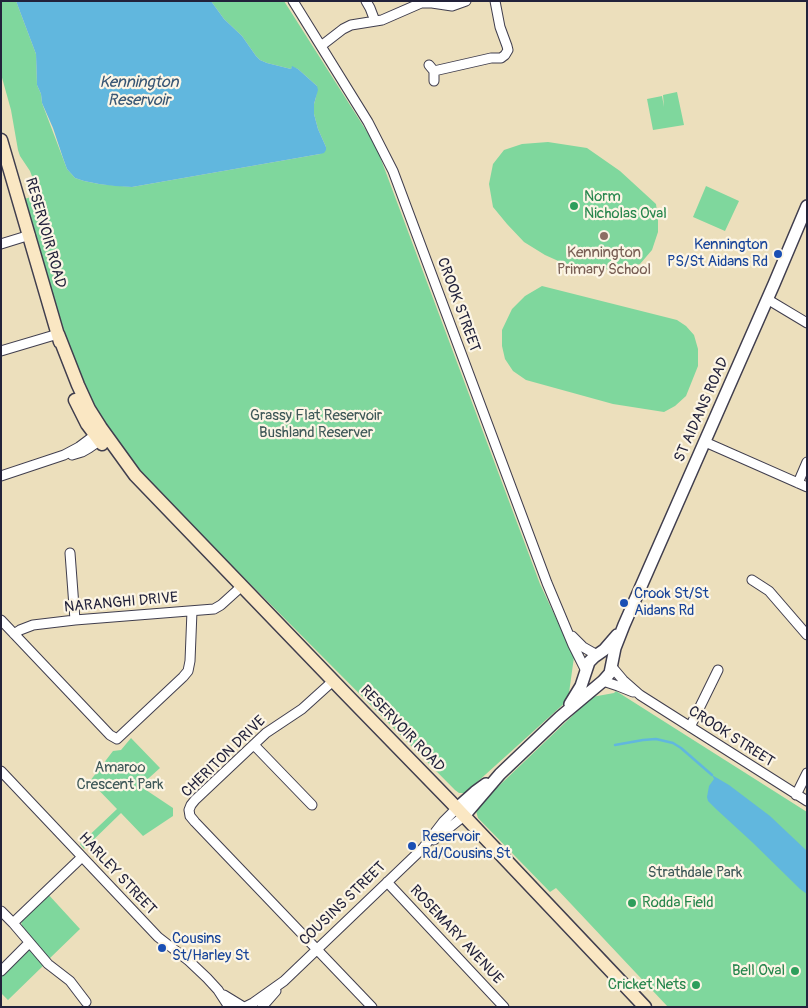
<!DOCTYPE html>
<html>
<head>
<meta charset="utf-8">
<style>
	body { margin:0 }
	#map { position:relative; width:808px; height:1008px; overflow:hidden; background:#ecdfbc; font-family:Pangolin,sans-serif }
	canvas { display:block }
	.frame { position:absolute; inset:0; border:2px solid #22223b; pointer-events:none }
</style>
</head>
<body>
<div id="map">
<canvas width="808" height="1008"></canvas>
<div class="frame"></div>
</div>
<script>
const c = document.querySelector('canvas').getContext('2d');
c.lineJoin = 'round';
function paint(path, color) {
  c.fillStyle = color;
  c.fill(path, 'evenodd');
}
function toPath(rows) {
  const path = new Path2D();
  for (const r of rows) {
    path.moveTo(r[0], r[1]);
    for (let i = 2; i < r.length; i += 2) path.lineTo(r[i], r[i + 1]);
  }
  return path;
}
function trace(path, color, width, dash) {
  c.strokeStyle = color;
  c.lineWidth = width;
  c.lineCap = dash ? 'butt' : 'round';
  c.setLineDash(dash || []);
  c.stroke(path);
}
function label(font, color, halo, rows, align = 'center') {
  c.font = font + ' Pangolin,sans-serif';
  c.lineWidth = 4.5;
  c.setLineDash([]);
  c.textBaseline = 'middle';
  c.strokeStyle = halo;
  c.fillStyle = color;
  for (const [text, x, y, turn = 0] of rows) {
    c.save();
    c.translate(x, y);
    c.rotate((+turn || 0) * Math.PI / 180);
    c.textAlign = isNaN(turn) ? turn : align;
    if (halo) c.strokeText(text, 0, 0);
    c.fillText(text, 0, 0);
    c.restore();
  }
}
paint(toPath([
	[1,1,16,1,36,54,37,85,41,94,42,103,67,169,75,178,84,181,99,184,132,187,320,154,326,147,318,129,314,114,314,104,316,97,317,86,298,69,292,67,291,69,267,63,260,60,256,56,242,36,224,19,211,1,284,1,376,146,540,584,574,657,568,700,465,793,459,793,455,790,153,486,105,430,71,357,24,199,39,195,30,171,20,156,18,150,11,110,1,74],
	[677,92,684,125,653,130,647,99,662,96,664,107,663,95],
	[548,142,587,148,620,171,656,204,658,219,658,232,652,250,640,264,617,270,588,268,565,264,545,255,524,242,507,224,493,207,489,184,493,164,504,150,522,144],
	[706,186,739,201,725,231,693,217],
	[542,286,677,320,686,326,694,335,698,349,698,366,686,396,675,406,664,412,613,404,526,380,513,371,505,359,502,346,502,330,512,309,525,296],
	[616,691,807,812,807,1007,668,1007,556,888,550,892,478,818,476,811,478,807,482,802,592,697,614,693],
	[131,738,160,768,140,786,173,808,173,816,143,836,121,813,84,849,80,844,117,809,90,781,113,751,121,750],
	[47,893,80,929,49,959,22,926,21,921],
	[29,946,45,964,8,1000,1,993,1,971]
]), '#7fd79d');
paint(toPath([
	[16,1,211,1,224,19,242,36,256,56,260,60,267,63,291,69,292,66,298,69,317,86,318,90,314,104,314,114,318,129,326,147,326,150,324,153,320,154,132,187,115,186,99,184,84,181,75,178,67,169,63,158,53,128,42,103,41,94,37,85,36,54],
	[712,775,729,785,770,816,807,851,806,866,807,894,800,889,752,842,716,809,708,801,707,797,709,786,714,779]
]), '#61b7de');
trace(toPath([
	[615,745,643,740,656,739,673,743,681,748,712,775]
]), '#61b7de', 2.5);
const minor = toPath([
	[293,1,368,122,393,171,547,583,573,645,586,671],
	[366,1,370,8,375,21],
	[321,46,343,29,351,25,382,20,421,3,432,3,452,6,466,1],
	[429,65,434,71,434,81],
	[434,71,491,58,501,58,505,55,508,50,507,46,500,27,495,1],
	[1,244,30,235],
	[767,299,807,323],
	[1,351,58,334],
	[705,442,807,487],
	[72,455,82,452,89,448,99,441,102,436],
	[1,476,64,455,79,447,95,435,99,434],
	[798,483,807,462],
	[70,553,75,620],
	[752,580,769,591,807,635],
	[1,620,110,735,117,739,183,677,188,671,190,661,192,611],
	[14,634,20,630,33,625,75,620,214,609,221,605,242,586],
	[572,636,583,647,597,655],
	[612,667,623,680,640,695,807,801],
	[333,681,302,709,266,733,195,800,191,805,189,810,190,816,195,822,372,1007],
	[603,681,618,686,633,692],
	[690,727,718,670],
	[254,745,312,805],
	[1,771,158,937,189,961,207,978,218,990,229,1007],
	[796,795,807,773],
	[434,840,464,816],
	[387,882,504,1007],
	[1,911,13,923,82,857],
	[13,923,48,964,70,981,86,1002],
	[1,971,29,943],
	[224,995,242,1006],
	[245,1007,253,1003,284,981,423,848,443,822,457,808],
	[262,1007,276,991]
]);
const tertiary = toPath([
	[570,704,581,686,589,662,594,657,604,650,617,635],
	[457,808,475,792,486,784],
	[464,816,500,774,560,717,603,681,610,673,615,648,624,625,774,284,807,206]
]);
const secondary = toPath([
	[1,140,60,342],
	[58,334,78,385,89,409,101,428,135,475,342,690,450,801,645,1007],
	[75,400,87,424,102,444]
]);
trace(minor, '#403e4e', 11);
trace(tertiary, '#403e4e', 14);
trace(secondary, '#403e4e', 15);
trace(minor, '#fff', 9);
trace(tertiary, '#fff', 11);
trace(secondary, '#fae7c3', 12);
for (const [x, y, r, color] of [
	[574,206,5,"#2e9e5b"],
	[604,236,5,"#8d6e63"],
	[778,254,5,"#1a4fb4"],
	[624,603,5,"#1a4fb4"],
	[412,846,5,"#1a4fb4"],
	[632,903,5,"#2e9e5b"],
	[162,948,5,"#1a4fb4"],
	[795,971,5,"#2e9e5b"],
	[696,985,5,"#2e9e5b"]
]) {
  const dot = new Path2D();
  dot.arc(x, y, r, 0, 2 * Math.PI);
  c.fillStyle = color;
  c.fill(dot);
  trace(dot, '#fcf5e5', 2);
}
label('15px', '#27864d', '#fcf5e5', [
	["Norm",584,197],
	["Nicholas Oval",584,214],
	["Rodda Field",642,903],
	["Bell Oval",785,971,"right"],
	["Cricket Nets",686,985,"right"]
], 'left');
label('15px', '#22223b', '#fcf5e5', [
	["RESERVOIR ROAD",45,233,74],
	["CROOK STREET",458,305,70],
	["ST AIDANS ROAD",702,410,-66],
	["NARANGHI DRIVE",121,603,-5],
	["RESERVOIR ROAD",402,729,46],
	["CROOK STREET",731,737,33],
	["CHERITON DRIVE",224,757,-44],
	["HARLEY STREET",117,874,47],
	["COUSINS STREET",343,904,-44],
	["ROSEMARY AVENUE",456,935,47]
]);
label('15px', '#164399', '#fcf5e5', [
	["Kennington",768,245,"right"],
	["PS/St Aidans Rd",768,262,"right"],
	["Crook St/St",634,594],
	["Aidans Rd",634,611],
	["Reservoir",422,837],
	["Rd/Cousins St",422,854],
	["Cousins",172,939],
	["St/Harley St",172,956]
], 'left');
label('15px', '#785e54', '#fcf5e5', [
	["Kennington",604,253],
	["Primary School",604,270]
]);
label('15px', '#3e5858', '#fcf5e5', [
	["Grassy Flat Reservoir",316,416],
	["Bushland Reserver",316,433],
	["Amaroo",120,768],
	["Crescent Park",120,785],
	["Strathdale Park",695,873]
]);
label('italic 16px', '#385674', '#fcf5e5', [
	["Kennington",139,83],
	["Reservoir",139,101]
]);
</script>
</body>
</html>
